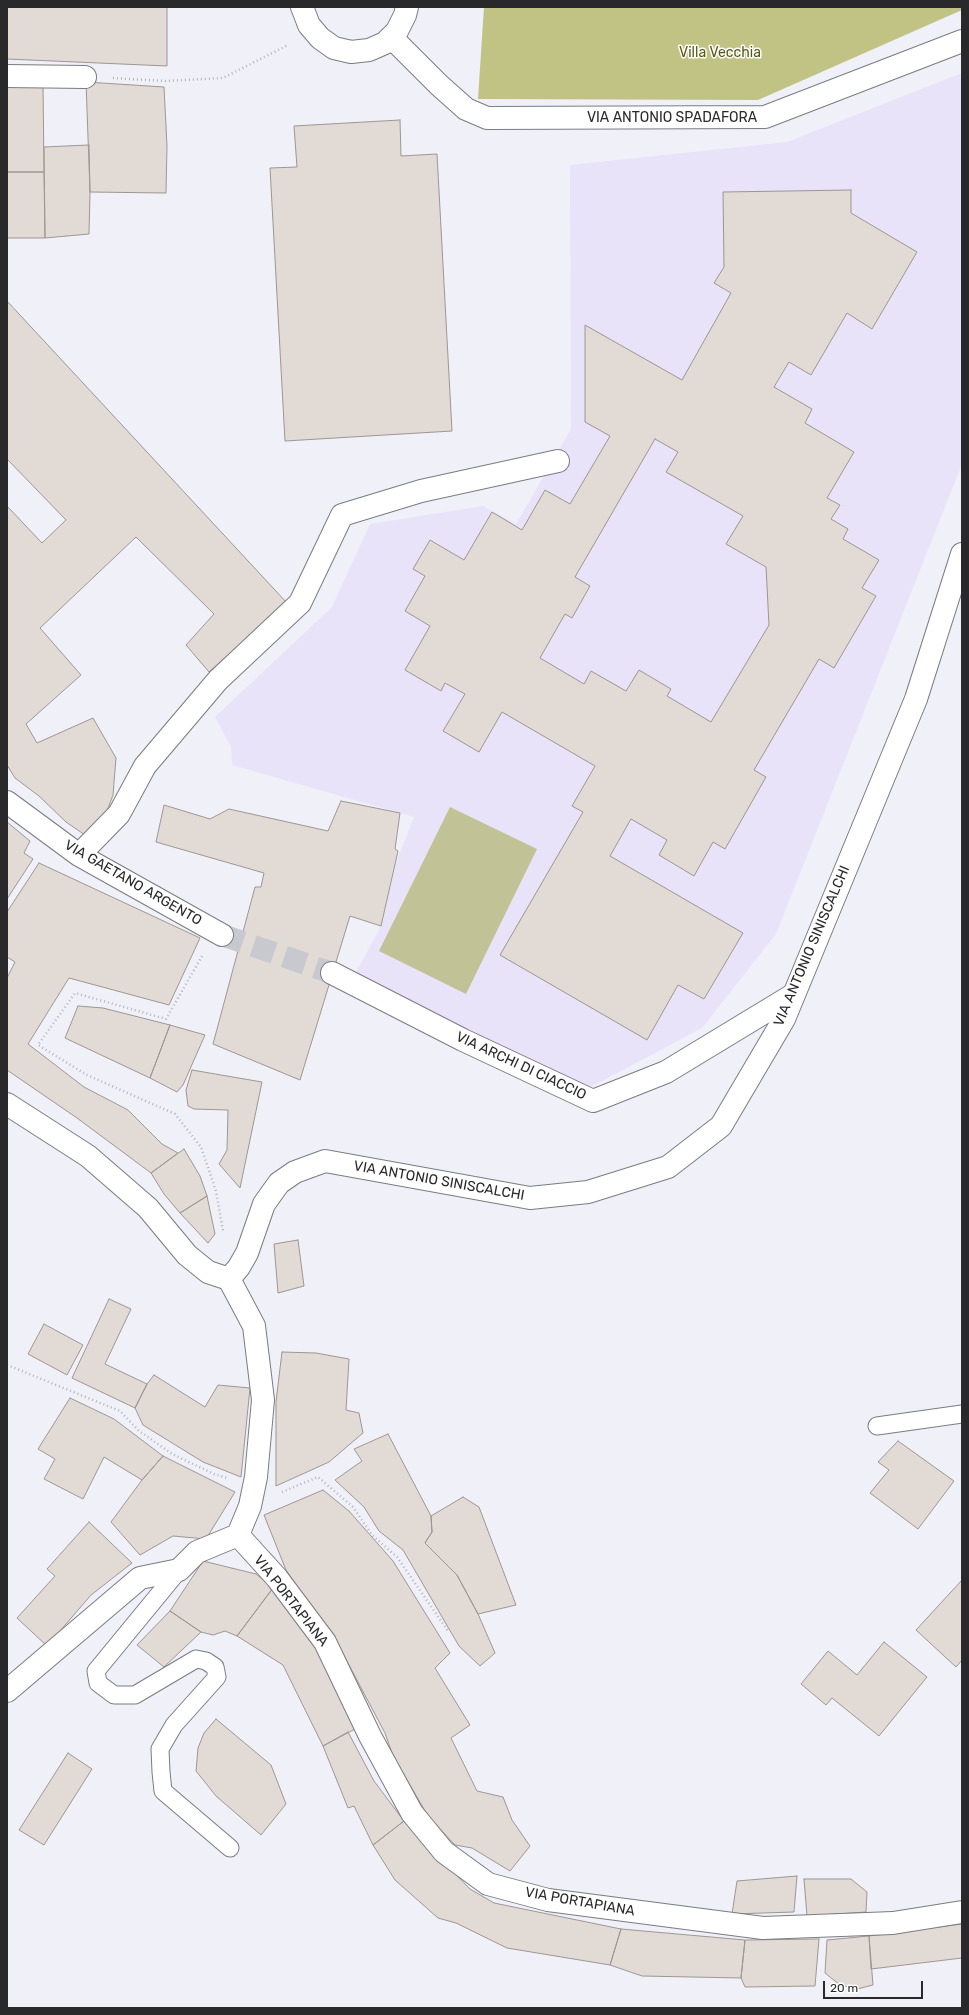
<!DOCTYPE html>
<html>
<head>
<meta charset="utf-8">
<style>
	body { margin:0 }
	#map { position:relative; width:969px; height:2015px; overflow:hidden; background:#f0f0f8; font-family:Rubik,sans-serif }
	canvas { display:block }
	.frame { position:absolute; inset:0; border:8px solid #29292c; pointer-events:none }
	.scale { position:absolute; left:823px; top:1981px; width:100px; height:18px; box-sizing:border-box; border:2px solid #29292c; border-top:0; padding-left:5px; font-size:12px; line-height:14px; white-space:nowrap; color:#29292c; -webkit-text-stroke:3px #fefefe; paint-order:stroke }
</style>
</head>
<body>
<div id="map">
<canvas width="969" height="2015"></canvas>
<div class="frame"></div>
<div class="scale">20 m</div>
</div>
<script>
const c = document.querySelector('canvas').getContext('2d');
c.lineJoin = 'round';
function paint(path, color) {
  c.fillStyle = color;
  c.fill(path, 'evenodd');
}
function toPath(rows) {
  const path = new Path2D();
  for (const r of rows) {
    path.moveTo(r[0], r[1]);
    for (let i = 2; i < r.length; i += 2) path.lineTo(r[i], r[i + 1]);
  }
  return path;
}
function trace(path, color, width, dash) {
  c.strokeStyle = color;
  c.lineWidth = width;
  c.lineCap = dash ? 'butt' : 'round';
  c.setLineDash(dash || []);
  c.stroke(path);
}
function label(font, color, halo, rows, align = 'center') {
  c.font = font + ' Rubik,sans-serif';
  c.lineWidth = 3;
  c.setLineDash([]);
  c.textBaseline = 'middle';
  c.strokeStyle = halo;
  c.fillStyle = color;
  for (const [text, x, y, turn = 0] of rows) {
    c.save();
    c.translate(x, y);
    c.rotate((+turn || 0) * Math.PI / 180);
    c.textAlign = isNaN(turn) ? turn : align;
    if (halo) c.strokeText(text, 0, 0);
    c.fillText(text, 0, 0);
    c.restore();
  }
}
paint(toPath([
	[962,73,962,464,776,934,702,1028,587,1089,354,976,381,926,395,865,414,817,232,765,231,747,215,717,332,607,370,524,483,506,516,524,571,429,570,165,787,142]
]), '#e8e3f9');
paint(toPath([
	[450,807,537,849,466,994,379,951]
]), '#c1c396');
paint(toPath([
	[484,7,962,7,962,10,758,100,478,99]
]), '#c1c385');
const building = toPath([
	[7,7,167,7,167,66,7,59,7,7],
	[86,82,164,87,167,146,166,193,90,192,86,82],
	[7,84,43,84,44,172,7,172,7,84],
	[400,120,401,156,437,154,452,431,285,441,270,168,297,167,294,126,400,120],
	[89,145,90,192,89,234,45,238,44,147,89,145],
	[7,172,44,172,45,238,7,238,7,172],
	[851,190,851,213,917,252,872,329,847,313,811,375,789,362,774,387,812,409,805,423,854,452,827,498,840,505,831,519,848,529,843,539,879,560,862,588,876,596,834,668,819,659,754,770,766,777,725,849,713,842,694,876,659,855,667,840,631,819,610,856,743,933,704,999,678,985,647,1040,500,955,583,812,572,806,595,766,502,712,479,752,443,731,465,694,445,683,441,691,405,670,430,626,405,611,425,576,413,569,430,540,464,560,492,512,522,530,545,490,570,504,610,436,585,422,585,325,682,380,731,293,714,283,724,267,723,192,851,190],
	[655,439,678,452,666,472,743,516,726,544,766,567,769,625,711,722,667,696,671,689,639,670,626,691,591,671,584,684,540,658,565,614,572,618,590,586,575,577,655,439],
	[7,301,287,603,209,672,186,645,214,614,136,537,40,628,81,675,26,724,37,743,93,718,116,758,113,795,104,819,85,835,66,822,39,796,15,778,7,765,7,506,42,543,66,520,7,459,7,301],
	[341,801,400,813,395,849,398,851,381,926,350,916,300,1080,213,1044,255,887,261,887,264,873,156,842,164,805,210,819,229,809,328,831,341,801],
	[7,822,30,841,24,853,33,859,7,899,7,822],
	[39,863,200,938,169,1005,69,978,28,1044,84,1087,128,1110,162,1144,178,1153,151,1173,77,1118,7,1070,7,978,15,962,7,957,7,912,39,863],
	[78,1006,103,1008,170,1025,150,1078,65,1038,78,1006],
	[170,1025,205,1035,183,1085,177,1092,150,1078,170,1025],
	[192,1070,262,1082,240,1188,219,1164,227,1150,228,1110,194,1109,188,1106,186,1090,192,1070],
	[184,1149,200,1176,207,1196,180,1213,164,1194,151,1173,184,1149],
	[207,1196,215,1234,208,1243,180,1213,207,1196],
	[298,1240,304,1286,278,1293,274,1244,298,1240],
	[109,1299,131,1309,105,1364,147,1384,135,1408,72,1378,109,1299],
	[44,1324,83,1345,67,1375,28,1354,44,1324],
	[282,1352,316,1353,349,1359,346,1410,359,1413,363,1433,329,1462,276,1486,276,1402,282,1352],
	[154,1375,205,1407,218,1385,250,1388,241,1477,203,1462,143,1425,135,1408,147,1384,154,1375],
	[70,1398,114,1419,163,1456,142,1480,104,1457,83,1499,44,1479,55,1459,38,1449,70,1398],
	[388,1434,431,1516,432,1532,425,1543,457,1575,478,1614,495,1653,480,1666,459,1646,403,1550,379,1531,364,1507,335,1480,362,1461,354,1449,388,1434],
	[898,1441,954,1481,918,1529,870,1493,889,1470,878,1462,898,1441],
	[163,1456,235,1492,206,1539,173,1536,140,1555,111,1522,142,1480,163,1456],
	[323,1490,349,1511,393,1561,450,1653,435,1668,470,1725,451,1738,477,1791,503,1797,512,1820,530,1846,510,1871,472,1848,455,1845,428,1816,393,1756,385,1733,342,1652,286,1570,264,1515,323,1490],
	[463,1497,479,1507,516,1605,478,1614,457,1575,425,1543,432,1532,431,1516,463,1497],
	[89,1522,132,1563,91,1595,47,1646,17,1618,55,1576,47,1569,89,1522],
	[203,1561,256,1574,273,1588,237,1636,225,1631,213,1635,201,1632,170,1611,203,1561],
	[962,1580,962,1660,956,1667,916,1630,962,1580],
	[273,1588,319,1643,355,1729,323,1746,283,1665,237,1636,273,1588],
	[170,1611,201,1632,164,1667,137,1645,170,1611],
	[884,1642,927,1677,879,1736,832,1698,826,1705,801,1684,828,1651,857,1675,884,1642],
	[216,1719,271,1765,286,1804,261,1835,216,1796,196,1771,198,1748,204,1733,216,1719],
	[348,1732,374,1781,404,1821,373,1845,354,1806,348,1808,323,1746,348,1732],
	[68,1753,92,1769,44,1845,19,1830,68,1753],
	[404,1821,470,1889,494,1903,621,1929,610,1965,507,1948,456,1923,438,1918,395,1880,373,1845,404,1821],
	[797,1876,794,1912,732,1914,737,1881,797,1876],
	[804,1879,851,1879,867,1892,866,1912,807,1916,804,1879],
	[962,1924,962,1958,871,1969,869,1936,962,1924],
	[621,1929,745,1940,741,1978,642,1976,610,1965,621,1929],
	[869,1936,873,1985,857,1989,840,1985,825,1973,827,1940,869,1936],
	[819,1939,815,1986,745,1987,741,1978,745,1940,819,1939]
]);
paint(building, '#e1dad5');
trace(building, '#9d9692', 1);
trace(toPath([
	[222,935,332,973]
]), '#c8c8cf', 22, [22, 11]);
const service = toPath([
	[877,1426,962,1414],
	[179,1570,96,1671,98,1683,114,1695,135,1695,196,1659,206,1661,215,1667,217,1677,174,1725,160,1749,161,1772,163,1791,230,1848]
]);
const minor = toPath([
	[302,7,309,25,320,38,334,48,351,52,369,50,385,43,397,31,405,15,407,7],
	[391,37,439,85,466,109,487,118,765,117,962,41],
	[7,76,85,77],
	[7,802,79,855,222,935],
	[79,855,119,814,145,766,218,680,300,603,342,515,421,491,558,461],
	[332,973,463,1040,593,1101,666,1072,793,995],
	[229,1279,254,1326,263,1400,256,1477,250,1506,238,1535],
	[238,1535,277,1578,325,1642,370,1736,412,1813,444,1852,488,1884,548,1900,763,1928,893,1923,962,1912],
	[7,1691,140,1578,179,1570,197,1552,238,1535]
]);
const tertiary = toPath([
	[7,1104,88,1156,148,1208,187,1255,208,1272,229,1279,239,1267,247,1253,264,1204,279,1183,295,1172,325,1161,530,1198,588,1192,668,1167,721,1126,784,1019,916,699,962,554]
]);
trace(service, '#7b7b82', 19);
trace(minor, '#7b7b82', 24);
trace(tertiary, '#7b7b82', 24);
trace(toPath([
	[113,78,165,81,223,78,288,45],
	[202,956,166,1019,75,993,38,1045,87,1075,175,1114,201,1147,216,1191,223,1231],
	[7,1365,120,1411,138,1430,172,1454,214,1474,227,1478],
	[282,1492,318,1477,353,1507,372,1535,397,1557,448,1631]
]), '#b3b3b9', 2.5, [1, 3]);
trace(service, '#fff', 17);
trace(minor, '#fff', 22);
trace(tertiary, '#fff', 22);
label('14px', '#585911', '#fefefe', [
	["Villa Vecchia",720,53]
]);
label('14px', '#29292c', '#fefefe', [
	["VIA ANTONIO SPADAFORA",672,118],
	["VIA GAETANO ARGENTO",133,883,30],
	["VIA ANTONIO SINISCALCHI",812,946,-67],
	["VIA ARCHI DI CIACCIO",521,1066,25],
	["VIA ANTONIO SINISCALCHI",439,1181,10],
	["VIA PORTAPIANA",291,1601,52],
	["VIA PORTAPIANA",580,1902,10]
]);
</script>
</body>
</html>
